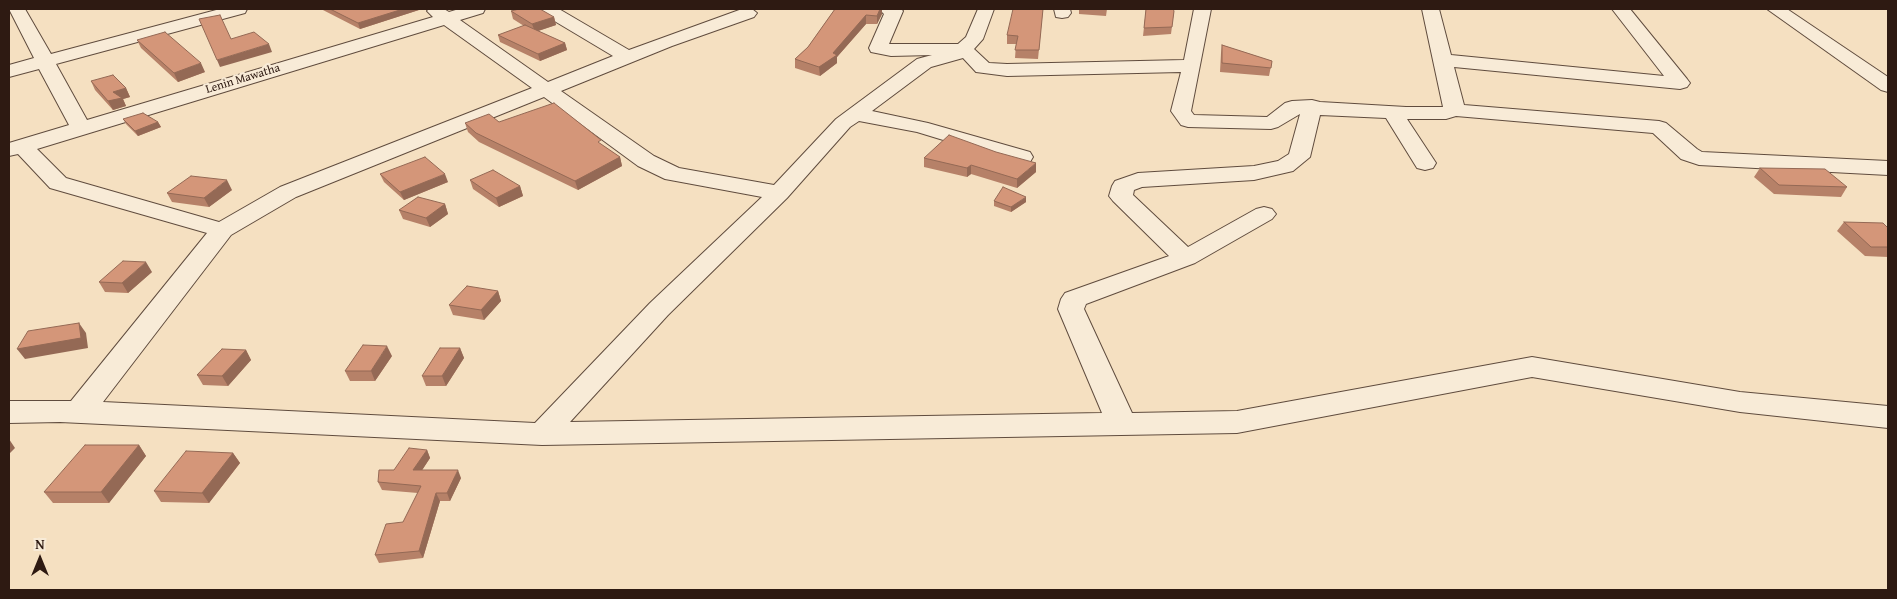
<!DOCTYPE html>
<html>
<head>
<meta charset="utf-8">
<style>
	body { margin:0 }
	#map { position:relative; width:1897px; height:599px; overflow:hidden; background:#f5e0c1; font-family:"Gentium Book Plus",serif }
	canvas { display:block }
	.frame { position:absolute; inset:0; border:10px solid #2e1a12; pointer-events:none }
	.north { position:absolute; left:15px; top:534px; width:50px; height:50px; -webkit-text-stroke:4px #f8ebd7; paint-order:stroke; rotate:0deg; font-size:14px; font-weight:700; line-height:20px; text-align:center; color:#2e1a12 }
	.north::after { content:''; display:block; margin:auto; width:18px; height:22px; background:#2e1a12; clip-path:polygon(50% 0,100% 100%,50% 72%,0 100%) }
</style>
</head>
<body>
<div id="map">
<canvas width="1897" height="599"></canvas>
<div class="frame"></div>
<div class="north">N</div>
</div>
<script>
const c = document.querySelector('canvas').getContext('2d');
c.lineJoin = 'round';
function toPath(rows) {
  const path = new Path2D();
  for (const r of rows) {
    path.moveTo(r[0], r[1]);
    for (let i = 2; i < r.length; i += 2) path.lineTo(r[i], r[i + 1]);
  }
  return path;
}
function trace(path, color, width, dash) {
  c.strokeStyle = color;
  c.lineWidth = width;
  c.lineCap = dash ? 'butt' : 'round';
  c.setLineDash(dash || []);
  c.stroke(path);
}
function paint(path, color) {
  c.fillStyle = color;
  c.fill(path, 'evenodd');
}
function label(font, color, halo, rows, align = 'center') {
  c.font = font + ' "Gentium Book Plus",serif';
  c.lineWidth = 4.5;
  c.setLineDash([]);
  c.textBaseline = 'middle';
  c.strokeStyle = halo;
  c.fillStyle = color;
  for (const [text, x, y, turn = 0] of rows) {
    c.save();
    c.translate(x, y);
    c.rotate((+turn || 0) * Math.PI / 180);
    c.textAlign = isNaN(turn) ? turn : align;
    if (halo) c.strokeText(text, 0, 0);
    c.fillText(text, 0, 0);
    c.restore();
  }
}
const minor = toPath([
	[9,9,25,9,51,54,220,9,247,9,245,13,56,64,87,120,433,17,427,11,429,9,444,9,449,12,459,9,485,9,483,13,460,20,548,82,613,56,541,13,539,9,559,9,629,50,742,9,752,9,757,13,754,17,672,46,561,91,654,156,679,168,774,185,836,119,917,59,932,55,891,56,871,52,869,48,884,14,879,9,901,9,903,11,889,44,958,44,966,37,978,9,994,9,983,39,974,49,989,63,1007,64,1184,60,1194,9,1211,9,1191,111,1194,115,1267,117,1285,103,1292,101,1312,100,1320,102,1406,107,1443,107,1422,9,1439,9,1451,55,1664,76,1612,9,1630,9,1687,79,1690,83,1687,87,1680,89,1454,67,1464,105,1659,121,1666,123,1697,149,1702,152,1888,161,1888,175,1699,165,1681,159,1653,133,1456,116,1446,119,1407,119,1436,163,1433,168,1425,170,1417,168,1386,118,1320,115,1310,157,1293,171,1254,180,1142,187,1134,190,1133,195,1188,247,1256,209,1264,207,1272,209,1276,214,1272,219,1195,263,1086,304,1084,309,1132,413,1237,411,1532,357,1740,392,1888,406,1888,428,1740,412,1532,377,1237,433,542,445,60,422,9,423,9,401,71,401,207,233,50,188,18,154,9,156,9,143,69,125,39,69,9,77,9,65,34,58,9,9],
	[444,25,532,88,280,187,219,222,66,178,37,149,444,25],
	[963,58,976,72,1007,76,1181,72,1171,111,1181,125,1188,127,1271,129,1278,127,1300,114,1289,154,1278,161,1254,166,1138,173,1115,181,1112,186,1109,196,1113,201,1169,256,1065,293,1061,299,1058,309,1102,413,570,422,668,315,787,198,850,127,859,121,917,132,1022,164,1030,162,1033,157,1030,152,928,123,872,111,931,67,963,58],
	[544,97,638,166,665,179,762,197,650,303,535,423,103,402,231,235,296,197,544,97],
	[1054,9,1070,9,1071,13,1068,17,1062,18,1056,17,1054,9],
	[1767,9,1787,9,1888,77,1888,92,1881,90,1767,9]
]);
trace(minor, '#604c3e', 2);
paint(minor, '#f8ebd7');
paint(toPath([
	[321,9,422,9,360,29],
	[835,9,882,9,882,14,877,24,866,24,837,57,837,63,820,76,795,68,795,59,808,47],
	[1043,9,1038,59,1015,58,1016,44,1007,44,1007,35],
	[1079,9,1107,9,1106,16,1079,14],
	[1146,9,1174,11,1171,34,1143,36],
	[511,11,554,17,556,25,538,31,565,43,567,50,540,61,500,42,498,35,524,26,513,19],
	[137,40,205,72,178,82,141,48],
	[1222,45,1272,61,1269,76,1220,72,1221,53],
	[91,81,126,88,130,97,123,99,126,106,113,110,95,90],
	[123,119,158,122,161,127,138,136,126,124],
	[499,122,602,145,620,157,622,166,578,190,479,142,468,132,465,123],
	[924,158,1036,172,1017,188,971,174,967,177,924,167],
	[1760,168,1847,187,1841,197,1774,194,1754,177],
	[380,174,448,182,404,200,384,182],
	[470,180,520,186,523,196,499,207,473,189],
	[232,190,209,207,172,202,167,193],
	[994,201,1026,202,1011,212,994,206],
	[445,204,448,214,430,227,403,219,399,210],
	[1844,222,1888,228,1888,257,1865,256,1837,231],
	[152,272,128,293,105,292,99,282],
	[498,291,501,301,484,320,453,315,449,305],
	[460,348,464,358,446,386,426,386,422,376],
	[246,350,251,360,228,386,203,385,197,375],
	[392,356,375,381,350,381,345,371],
	[139,445,146,456,109,503,53,503,44,492],
	[427,450,430,458,422,470,461,478,450,501,440,501,423,558,379,563,375,555,403,522,418,493,382,490,378,482,394,470],
	[233,453,240,463,209,503,161,502,154,491]
]), '#b68168');
paint(toPath([
	[403,9,422,9,360,29,358,23],
	[880,9,882,9,882,14,877,24,877,16],
	[866,15,866,24,837,57,837,63,820,76,819,67],
	[554,17,556,25,535,32,532,24],
	[565,43,567,50,540,61,538,54],
	[269,44,272,52,220,67,217,60],
	[201,63,205,72,178,82,174,73],
	[126,88,130,97,123,99,126,106,113,110,108,101,113,92],
	[158,122,161,127,138,136,135,131],
	[620,157,622,166,578,190,575,181],
	[1036,163,1036,172,1017,188,1017,179],
	[971,165,971,174,967,177,967,168],
	[445,174,448,182,404,200,400,192],
	[227,180,232,190,209,207,204,198],
	[520,186,523,196,499,207,496,198],
	[1026,197,1026,202,1011,212,1011,207],
	[445,204,448,214,430,227,426,218],
	[146,262,152,272,128,293,122,283],
	[498,291,501,301,484,320,481,310],
	[79,323,86,333,88,348,25,359,17,349],
	[387,346,392,356,375,381,371,371],
	[460,348,464,358,446,386,442,376],
	[246,350,251,360,228,386,222,376],
	[9,439,15,448,9,454],
	[139,445,146,456,109,503,101,492],
	[427,450,430,458,417,478,413,470],
	[233,453,240,463,209,503,202,493],
	[458,470,461,478,450,501,447,493],
	[436,493,440,501,423,558,419,551]
]), '#946955');
const building = toPath([
	[330,9,403,9,358,23,330,9],
	[519,9,540,9,554,17,532,24,511,11,519,9],
	[835,9,880,9,877,16,866,15,833,53,837,55,819,67,795,59,808,47,835,9],
	[1013,9,1043,9,1039,50,1015,50,1018,36,1007,35,1013,9],
	[1146,9,1173,9,1174,11,1172,27,1144,28,1146,9],
	[220,15,231,39,254,32,269,44,217,60,199,19,220,15],
	[525,25,565,43,538,54,498,35,525,25],
	[165,32,201,63,174,73,137,40,165,32],
	[1222,45,1272,61,1271,68,1222,63,1222,45],
	[113,75,126,88,113,92,122,98,108,101,91,81,113,75],
	[554,103,601,140,598,142,620,157,575,181,476,133,465,123,489,114,499,122,554,103],
	[143,113,158,122,135,131,123,119,143,113],
	[949,135,996,152,1036,163,1017,179,971,165,967,168,924,158,949,135],
	[425,157,445,174,400,192,380,174,425,157],
	[1760,168,1825,169,1847,187,1779,185,1760,168],
	[493,170,520,186,496,198,470,180,493,170],
	[191,176,227,180,204,198,167,193,191,176],
	[1003,187,1026,197,1011,207,994,201,1003,187],
	[418,197,445,204,426,218,399,210,418,197],
	[1844,222,1883,223,1888,228,1888,247,1871,247,1844,222],
	[123,261,146,262,122,283,99,282,123,261],
	[467,286,498,291,481,310,449,305,467,286],
	[79,323,81,338,17,349,28,331,79,323],
	[363,345,387,346,371,371,345,371,363,345],
	[440,348,460,348,442,376,422,376,440,348],
	[222,349,246,350,222,376,197,375,222,349],
	[85,445,139,445,101,492,44,492,85,445],
	[409,448,427,450,413,470,458,470,447,493,436,493,419,551,375,555,386,524,403,522,421,486,378,482,379,470,394,470,409,448],
	[186,451,233,453,202,493,154,491,186,451]
]);
paint(building, '#d49679');
trace(building, '#946955', 1);
label('12px', '#2e1a12', '#f8ebd7', [
	["Lenin Mawatha",243,79,-17]
]);
</script>
</body>
</html>
